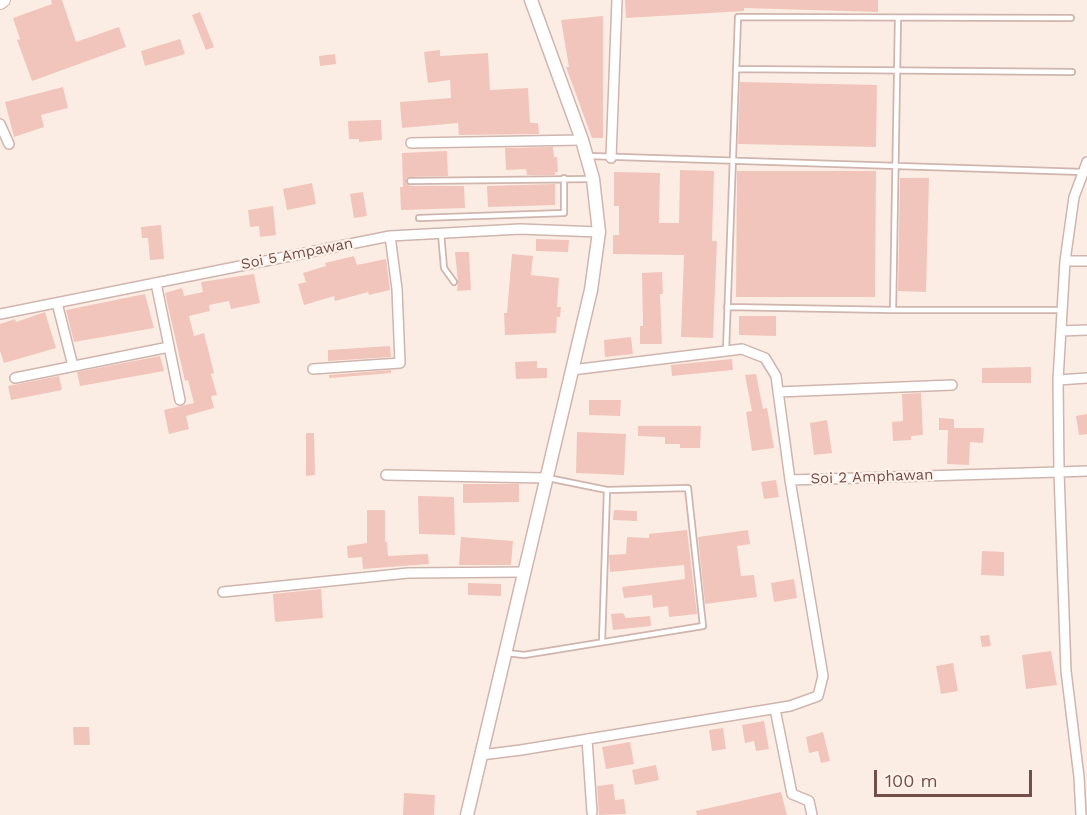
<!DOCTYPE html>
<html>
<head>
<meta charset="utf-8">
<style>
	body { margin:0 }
	#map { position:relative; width:1087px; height:815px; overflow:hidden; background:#fcede4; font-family:"Work Sans",sans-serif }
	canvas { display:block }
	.scale { position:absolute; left:874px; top:770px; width:158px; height:27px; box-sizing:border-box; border:3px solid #744f4a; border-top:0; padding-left:8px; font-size:18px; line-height:21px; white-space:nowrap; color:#744f4a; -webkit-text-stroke:4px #fff2ea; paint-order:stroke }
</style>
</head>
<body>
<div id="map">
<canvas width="1087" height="815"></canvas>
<div class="scale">100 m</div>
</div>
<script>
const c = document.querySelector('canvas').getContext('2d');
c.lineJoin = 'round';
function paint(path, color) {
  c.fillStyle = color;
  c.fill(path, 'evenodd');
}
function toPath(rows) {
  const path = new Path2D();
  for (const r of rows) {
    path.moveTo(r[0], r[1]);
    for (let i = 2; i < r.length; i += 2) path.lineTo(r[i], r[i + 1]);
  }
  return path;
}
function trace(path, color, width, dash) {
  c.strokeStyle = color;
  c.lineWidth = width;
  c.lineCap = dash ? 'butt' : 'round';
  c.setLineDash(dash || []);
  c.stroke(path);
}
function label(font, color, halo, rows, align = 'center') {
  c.font = font + ' "Work Sans",sans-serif';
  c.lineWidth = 4.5;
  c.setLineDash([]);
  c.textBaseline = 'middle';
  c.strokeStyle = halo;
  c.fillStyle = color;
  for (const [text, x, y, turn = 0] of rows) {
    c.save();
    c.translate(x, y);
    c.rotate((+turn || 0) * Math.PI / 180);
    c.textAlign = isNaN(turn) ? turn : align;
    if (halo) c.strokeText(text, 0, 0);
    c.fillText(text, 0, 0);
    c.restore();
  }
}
paint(toPath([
	[51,0,62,0,76,42,119,27,126,47,32,81,17,40,20,39,13,18,52,4],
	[625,0,878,0,878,12,744,8,744,11,626,18],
	[200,12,214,47,206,50,192,15],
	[603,16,603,138,592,138,566,67,569,67,561,20],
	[180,39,185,54,145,66,141,51],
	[440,50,440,56,488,53,490,90,528,88,530,123,538,123,539,134,459,135,458,123,402,128,400,102,451,98,450,80,428,83,424,52],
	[335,54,336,64,320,66,319,56],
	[740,82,877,85,876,147,738,144],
	[63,87,68,108,41,115,44,127,14,137,5,102],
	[381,120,382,140,359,142,359,139,349,139,348,121],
	[553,147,554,157,557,157,558,172,555,172,555,175,527,175,526,169,506,170,505,148],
	[447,151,448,176,409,177,406,178,406,183,410,186,464,186,465,208,401,210,400,187,403,187,402,153],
	[680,170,714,171,712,241,717,241,713,338,681,337,684,255,613,254,613,235,619,235,619,206,614,206,614,172,660,173,659,223,679,223],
	[737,171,876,171,875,297,736,297],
	[900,178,929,178,926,292,898,291],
	[312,183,316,204,287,210,283,189],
	[555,184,555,205,488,207,487,186],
	[363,192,367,216,354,218,350,194],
	[273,206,276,235,260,237,259,226,250,227,248,210],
	[161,225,164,259,150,260,148,238,142,238,141,227],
	[536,239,569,240,568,252,536,251],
	[455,252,469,252,471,290,457,291,458,282],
	[512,254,533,256,531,275,559,278,557,307,561,307,560,317,557,317,556,333,505,335,504,313,507,313],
	[354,256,357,265,386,259,390,290,369,295,368,292,335,301,334,296,304,305,298,284,306,282,303,273,326,266,325,263],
	[662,272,663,294,660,294,662,344,640,344,640,326,643,326,642,273],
	[254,274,260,303,231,309,229,301,209,305,210,311,189,316,194,336,204,333,214,373,211,374,217,395,211,396,214,408,186,416,189,429,169,434,164,410,194,403,188,380,185,381,165,293,182,288,184,296,203,292,201,282],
	[145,294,154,328,74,342,66,310],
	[45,312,56,348,4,363,0,351,0,324,15,319,16,322],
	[739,316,776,316,776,336,739,335],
	[631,337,633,354,605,357,604,340],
	[390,346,391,357,328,361,328,350],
	[160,356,164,371,80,386,77,372],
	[732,359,733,370,672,376,671,365],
	[537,361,537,368,547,368,547,378,516,379,515,362],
	[1031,367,1031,383,982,383,982,368],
	[391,370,391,373,380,374,329,378,329,375],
	[756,374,763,409,767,408,774,448,752,451,746,412,752,411,745,375],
	[59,376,62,390,11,400,8,386],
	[921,393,923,435,911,436,911,440,893,441,892,422,903,421,902,394],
	[589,400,621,400,620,416,589,415],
	[1087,414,1087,434,1079,435,1076,416],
	[939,418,954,419,954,428,984,428,983,443,970,442,969,465,947,464,948,430,939,430],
	[827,420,832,453,814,455,810,423],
	[638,426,701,426,700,448,680,448,680,444,665,444,665,437,638,436],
	[577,432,626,434,624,475,576,473],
	[306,433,314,433,315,475,306,476],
	[776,480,779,497,764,499,761,482],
	[463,484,519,484,519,502,463,503],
	[418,496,454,497,455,535,419,534],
	[367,510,385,510,385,542,387,542,388,556,428,554,429,564,363,569,362,557,348,558,347,546,367,543],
	[614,510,637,511,637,521,613,520],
	[687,530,697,614,669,617,668,606,653,608,652,595,624,598,622,587,685,579,684,565,610,572,609,555,626,554,627,537,649,538,649,534],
	[748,530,750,544,737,546,741,576,754,575,757,597,705,604,698,537],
	[461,537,513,541,511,565,459,565],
	[982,551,1004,552,1004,576,981,575],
	[794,579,797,598,774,602,771,583],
	[468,583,501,584,501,596,468,595],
	[321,589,323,618,275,622,273,594],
	[623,613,626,618,650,616,651,626,613,630,611,614],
	[989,635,991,646,982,647,980,636],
	[1051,651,1057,685,1026,689,1022,655],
	[953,663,958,691,941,694,936,666],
	[764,721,769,749,756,751,754,741,745,743,742,725],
	[73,727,89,727,90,745,74,745],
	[723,728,726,749,712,751,709,730],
	[823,732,830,761,821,763,818,751,809,753,806,737],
	[630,742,634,764,606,769,602,747],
	[656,765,659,780,635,785,632,770],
	[613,784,615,800,624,799,626,814,599,815,597,786],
	[781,792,787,815,697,815,696,811],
	[404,793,435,795,434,815,403,815]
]), '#f1c5bb');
const service = toPath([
	[898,18,893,310,1062,310],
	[736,69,1072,72],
	[589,156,1083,172],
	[410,181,590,179],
	[419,218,564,213,564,178],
	[441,233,444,268,454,282],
	[727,307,893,310],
	[726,351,738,17,1071,18],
	[602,642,607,490],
	[507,653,524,655,703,626,688,488,607,490,548,478]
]);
const minor = toPath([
	[0,124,9,144],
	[411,143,582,140],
	[611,158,617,0],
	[1087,162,1074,197,1065,261,1058,380,1059,472,1087,471],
	[1065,261,1087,261],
	[156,283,180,400],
	[57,303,73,366],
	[0,314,390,236,520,229,599,232],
	[1061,331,1087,330],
	[313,369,400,363,397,289,390,236],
	[572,370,742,349,765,358,776,376,790,480,1059,472,1066,671,1079,777,1081,815],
	[15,378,169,347],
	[1058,380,1087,378],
	[778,392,952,385],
	[386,475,546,478],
	[223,592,408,573,524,572],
	[775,709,792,794,809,801,812,815],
	[587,739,592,812],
	[481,755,521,750,790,706,818,696,823,676,790,480]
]);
const tertiary = toPath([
	[467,815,591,290,599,232,593,179,582,140,531,0]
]);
const secondary = toPath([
	[0,2,3,0]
]);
trace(service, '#cfb5ad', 8);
trace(minor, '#cfb5ad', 12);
trace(tertiary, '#cfb5ad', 15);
trace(secondary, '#d2b3aa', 16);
trace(service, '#fff', 4.5);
trace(minor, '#fff', 9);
trace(tertiary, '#fff', 12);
trace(secondary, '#fff', 14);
label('15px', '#744f4a', '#fff2ea', [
	["Soi 5 Ampawan",297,254,-11],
	["Soi 2 Amphawan",872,477,-2]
]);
</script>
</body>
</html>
